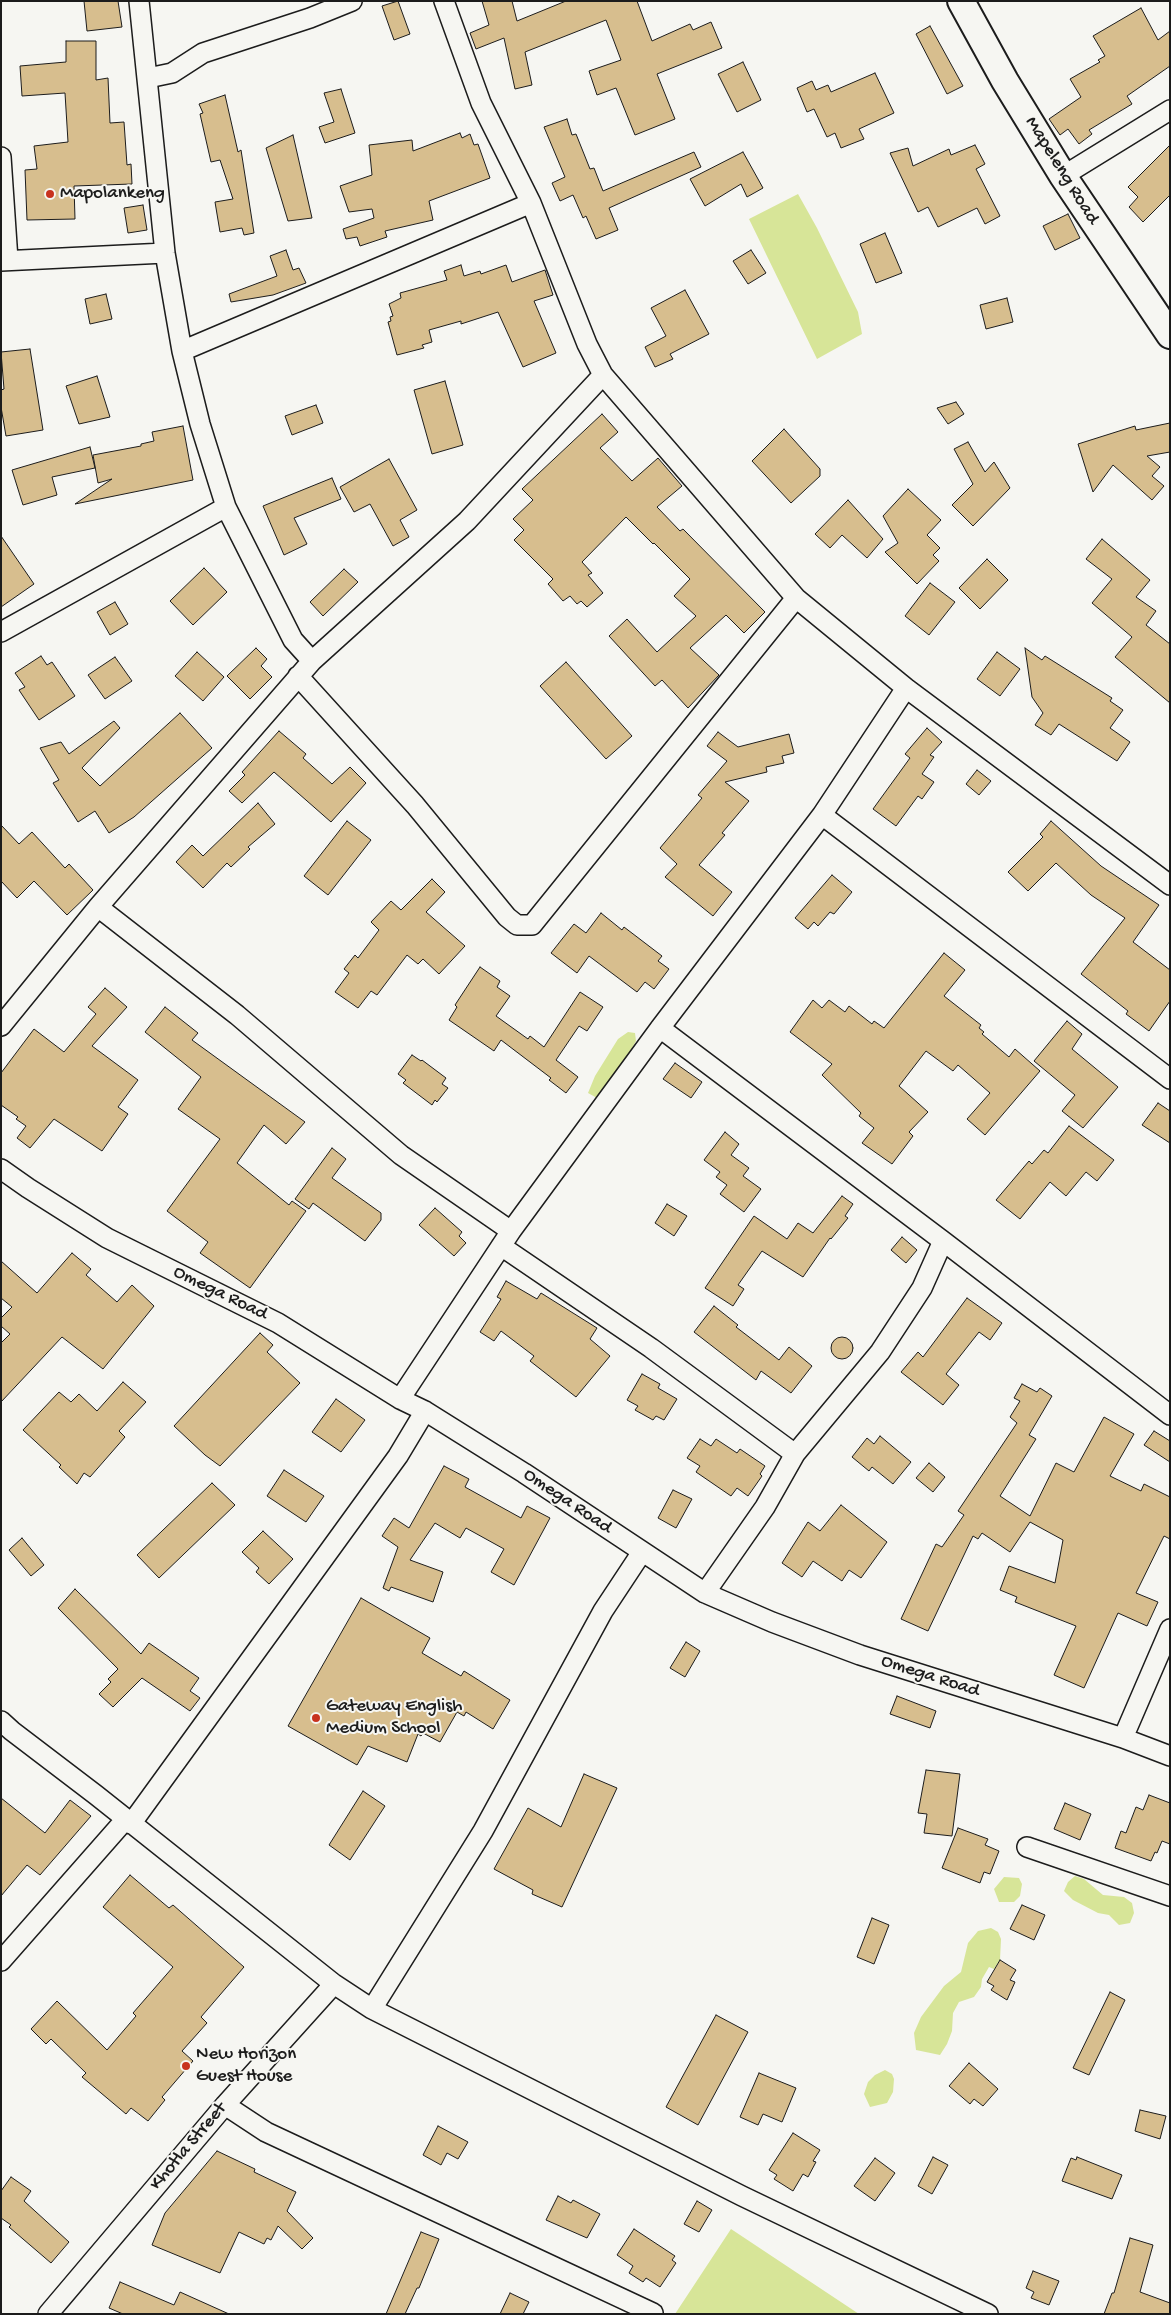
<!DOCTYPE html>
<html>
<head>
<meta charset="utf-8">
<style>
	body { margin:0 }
	#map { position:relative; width:1171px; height:2315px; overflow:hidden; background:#f6f6f2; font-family:"Gochi Hand",sans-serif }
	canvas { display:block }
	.frame { position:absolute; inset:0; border:2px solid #1c1c1c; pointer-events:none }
</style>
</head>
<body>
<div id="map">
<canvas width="1171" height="2315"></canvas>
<div class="frame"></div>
</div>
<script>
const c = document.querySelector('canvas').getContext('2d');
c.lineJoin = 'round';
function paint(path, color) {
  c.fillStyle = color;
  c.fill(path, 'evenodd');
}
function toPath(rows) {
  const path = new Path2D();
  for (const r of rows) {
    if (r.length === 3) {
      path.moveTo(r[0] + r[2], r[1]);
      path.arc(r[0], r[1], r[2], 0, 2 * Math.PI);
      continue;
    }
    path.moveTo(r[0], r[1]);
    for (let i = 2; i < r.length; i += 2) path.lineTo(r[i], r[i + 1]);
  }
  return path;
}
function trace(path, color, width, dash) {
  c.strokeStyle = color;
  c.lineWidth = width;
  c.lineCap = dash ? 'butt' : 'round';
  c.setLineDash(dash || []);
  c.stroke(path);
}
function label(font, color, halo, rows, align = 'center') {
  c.font = font + ' "Gochi Hand",sans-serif';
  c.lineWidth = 4;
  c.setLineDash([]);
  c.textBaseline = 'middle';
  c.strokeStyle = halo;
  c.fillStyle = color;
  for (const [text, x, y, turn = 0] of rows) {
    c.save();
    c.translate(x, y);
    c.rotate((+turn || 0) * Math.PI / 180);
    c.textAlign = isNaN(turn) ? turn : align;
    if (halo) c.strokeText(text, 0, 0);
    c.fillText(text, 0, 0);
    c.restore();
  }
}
paint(toPath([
	[798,194,817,228,858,312,862,334,817,359,749,219],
	[628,1032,635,1033,636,1041,620,1070,597,1098,588,1093,595,1076,618,1039],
	[1075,1876,1084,1879,1103,1895,1124,1897,1132,1903,1134,1913,1130,1923,1119,1925,1109,1915,1098,1913,1073,1900,1064,1891,1068,1882],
	[1004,1877,1019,1878,1022,1884,1020,1896,1014,1902,999,1902,994,1889],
	[991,1928,998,1932,1001,1939,1000,1960,994,1969,989,1967,982,1979,981,1987,974,1997,959,2002,953,2013,952,2031,947,2044,940,2055,916,2050,914,2033,921,2017,944,1986,961,1972,968,1943,978,1931],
	[885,2070,892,2074,894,2079,893,2092,887,2103,870,2107,864,2094,868,2082,875,2075],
	[731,2229,859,2314,675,2314]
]), '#d7e598');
const building = toPath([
	[84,1,118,1,122,27,87,31,84,1],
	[398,1,410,34,394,40,382,6,398,1],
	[482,1,512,1,517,21,566,1,637,1,652,41,690,24,693,30,711,22,722,48,657,74,675,119,635,135,616,88,597,95,589,71,621,60,606,20,525,52,532,85,515,89,504,38,476,49,470,33,489,25,482,1],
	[1141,8,1158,40,1170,31,1170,66,1127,96,1132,104,1089,130,1092,134,1079,144,1068,129,1060,135,1049,119,1081,97,1070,79,1100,62,1098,60,1105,56,1093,36,1141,8],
	[930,26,963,86,947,94,916,34,930,26],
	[66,41,96,41,96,80,108,78,110,123,124,122,127,165,131,164,132,184,74,186,75,219,27,220,25,170,37,169,34,146,68,142,65,93,22,96,20,66,66,62,66,41],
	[743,62,761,100,737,112,718,74,743,62],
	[875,73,894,113,859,129,864,139,841,148,835,133,827,137,814,109,807,112,797,88,812,81,816,90,828,85,831,92,875,73],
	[341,89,355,133,325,143,319,127,334,122,324,93,341,89],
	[225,95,238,152,241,150,254,233,244,235,242,228,220,232,215,202,233,199,220,160,211,162,200,114,203,113,199,104,225,95],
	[567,119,572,135,576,134,590,169,594,168,603,191,694,152,701,167,609,208,618,230,596,239,586,216,583,218,573,195,560,201,552,183,565,177,544,127,567,119],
	[460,133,462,138,470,134,474,145,478,144,490,178,429,201,433,220,385,231,387,237,360,246,357,237,346,239,343,229,374,218,372,209,349,212,340,186,372,175,369,145,412,140,413,151,460,133],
	[293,135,312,218,288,221,266,148,293,135],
	[975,145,985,164,976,169,1000,216,985,224,977,208,938,227,928,207,918,212,890,153,908,148,913,166,949,149,951,155,975,145],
	[1170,145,1170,195,1143,222,1129,207,1138,197,1128,187,1170,145],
	[743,152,763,188,747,197,741,184,705,206,690,179,743,152],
	[143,205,147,230,128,233,124,208,143,205],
	[1068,214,1080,238,1055,250,1043,226,1068,214],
	[885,233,902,273,876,283,860,244,885,233],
	[286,250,293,270,299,268,306,283,273,295,231,302,229,294,277,276,270,256,286,250],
	[751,250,766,273,748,284,733,261,751,250],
	[461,265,464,276,480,271,481,274,506,265,512,282,545,270,553,295,534,301,556,353,523,367,498,312,461,324,461,321,429,330,432,342,422,345,424,348,397,355,388,322,391,321,390,317,393,316,389,304,401,298,400,293,447,280,444,271,461,265],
	[685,290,709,334,670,354,673,359,655,367,645,347,666,336,651,308,685,290],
	[106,294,112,319,90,324,85,299,106,294],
	[1007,298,1013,322,986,329,980,305,1007,298],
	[30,349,43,430,6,436,1,407,1,390,4,389,1,352,30,349],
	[97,376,110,417,79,424,66,386,97,376],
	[445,381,463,445,432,454,414,390,445,381],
	[956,402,964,414,948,424,937,408,956,402],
	[316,405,323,423,292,435,285,416,316,405],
	[602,414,618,432,600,448,632,481,658,458,682,486,657,507,680,531,683,529,765,612,744,633,726,615,690,648,719,675,688,708,662,680,655,686,609,636,627,619,657,652,696,616,674,596,690,579,654,543,653,544,626,517,582,562,592,573,588,575,603,593,587,607,581,601,577,604,570,596,563,601,548,584,553,579,514,540,524,530,513,519,533,500,522,489,602,414],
	[1170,423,1170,452,1147,456,1160,467,1152,476,1164,486,1152,500,1113,465,1093,492,1078,444,1135,426,1136,430,1170,423],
	[183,426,193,480,75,504,112,479,98,483,93,455,141,446,141,444,154,441,152,432,183,426],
	[784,429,820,469,820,476,791,503,752,461,784,429],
	[968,442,985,472,994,462,1010,488,973,526,952,505,973,484,954,449,968,442],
	[90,447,95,468,52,477,57,495,23,505,12,470,90,447],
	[389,459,417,510,400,520,409,537,393,546,370,504,354,512,340,487,389,459],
	[332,478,341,499,294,518,307,544,284,555,263,506,332,478],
	[908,489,941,520,927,535,940,548,933,555,939,561,917,584,885,552,898,543,883,516,908,489],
	[848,500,883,539,867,558,842,535,830,548,815,534,848,500],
	[1,536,34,584,1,607,1,536],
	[1102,539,1150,580,1136,597,1156,611,1146,625,1170,644,1170,703,1115,657,1132,637,1092,603,1112,579,1086,559,1102,539],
	[987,559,1008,580,980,609,959,588,987,559],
	[204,568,227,592,193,625,170,601,204,568],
	[344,569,358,582,323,616,310,602,344,569],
	[930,583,955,602,929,635,905,616,930,583],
	[115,602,128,624,110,635,97,612,115,602],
	[256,648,267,659,261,666,272,677,250,699,227,676,256,648],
	[1025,648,1042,660,1045,656,1112,698,1110,701,1123,710,1110,728,1130,742,1117,761,1059,724,1051,735,1035,725,1043,713,1032,697,1025,648],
	[197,652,224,677,203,701,175,676,197,652],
	[997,652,1020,669,1000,696,977,679,997,652],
	[41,656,47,665,52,662,75,696,39,720,19,690,25,687,15,673,41,656],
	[115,657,132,681,105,699,88,675,115,657],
	[566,662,632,736,606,759,540,686,566,662],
	[180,713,212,748,134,817,109,833,95,811,78,822,53,783,59,780,40,748,61,742,69,754,114,721,120,728,82,768,100,786,180,713],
	[927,728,942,742,930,755,934,757,922,774,934,782,922,799,918,796,896,826,873,809,910,758,905,754,927,728],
	[279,731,306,754,303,758,332,784,350,767,366,783,331,822,274,772,242,803,229,791,245,775,242,772,279,731],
	[718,732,738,747,789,734,794,753,782,756,784,763,766,767,767,772,725,782,749,801,722,833,725,835,699,865,732,892,713,916,665,877,677,864,660,848,702,798,698,795,727,761,707,746,718,732],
	[977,770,991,781,979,795,966,784,977,770],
	[258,803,275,824,248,847,250,849,231,867,227,863,203,888,176,862,192,845,203,856,258,803],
	[347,821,371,840,328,895,304,876,347,821],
	[1051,821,1101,866,1159,905,1133,942,1170,970,1170,1001,1149,1031,1126,1014,1128,1011,1081,974,1125,918,1091,895,1056,863,1028,891,1008,872,1043,837,1040,834,1051,821],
	[1,825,19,844,32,832,65,868,69,864,93,890,67,915,34,881,17,898,1,881,1,825],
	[832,875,852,892,834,914,830,912,818,926,814,922,808,929,795,918,832,875],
	[432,879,445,892,426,912,465,946,439,974,423,959,418,964,407,955,377,995,371,991,358,1008,335,992,349,973,344,969,355,955,358,958,379,930,371,922,391,901,401,910,432,879],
	[601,913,622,930,624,927,662,956,658,961,669,969,654,989,645,982,637,992,589,956,577,973,551,953,574,924,586,933,601,913],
	[944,953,965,970,944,996,981,1025,979,1028,984,1032,982,1034,1009,1057,1015,1049,1040,1071,985,1135,967,1119,990,1093,958,1065,953,1071,926,1051,899,1086,928,1112,909,1132,913,1136,892,1164,862,1143,874,1128,859,1116,861,1113,822,1075,832,1064,790,1032,813,1000,822,1008,829,1000,845,1012,849,1006,872,1024,874,1021,884,1028,944,953],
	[480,967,500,981,497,987,510,996,496,1016,528,1039,530,1036,544,1047,580,992,603,1007,587,1031,579,1026,556,1060,578,1077,566,1093,549,1080,551,1078,501,1040,494,1051,449,1020,457,1007,455,1005,480,967],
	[105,988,127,1007,92,1046,138,1080,118,1107,128,1114,102,1151,54,1119,30,1148,17,1138,26,1126,16,1119,18,1117,1,1105,1,1073,34,1029,64,1052,96,1014,88,1007,105,988],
	[165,1007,198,1033,192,1040,305,1122,286,1144,264,1125,237,1163,289,1205,292,1201,306,1211,250,1288,200,1253,208,1242,167,1211,220,1139,178,1109,201,1077,145,1032,165,1007],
	[1067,1021,1082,1034,1072,1049,1118,1087,1083,1128,1062,1111,1075,1095,1034,1061,1067,1021],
	[412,1055,421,1061,422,1060,446,1078,442,1084,448,1088,437,1102,435,1100,432,1105,403,1083,406,1080,398,1074,412,1055],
	[675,1063,702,1082,691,1098,663,1079,675,1063],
	[1158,1103,1170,1111,1170,1143,1142,1125,1158,1103],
	[1069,1126,1114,1160,1097,1181,1086,1172,1066,1196,1050,1182,1020,1219,996,1200,1029,1161,1032,1164,1044,1150,1048,1153,1069,1126],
	[725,1132,739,1144,731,1155,749,1168,743,1176,761,1189,744,1212,720,1194,727,1185,716,1177,720,1172,704,1160,725,1132],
	[332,1148,346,1159,332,1178,381,1213,381,1220,365,1241,313,1203,309,1209,295,1199,332,1148],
	[842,1196,853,1204,845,1216,848,1218,831,1239,830,1238,803,1277,762,1251,738,1285,744,1289,733,1306,705,1288,754,1216,787,1239,798,1223,813,1233,842,1196],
	[667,1204,687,1216,674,1236,655,1223,667,1204],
	[435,1208,462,1232,459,1236,466,1243,454,1256,419,1225,435,1208],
	[902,1237,917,1250,906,1263,891,1250,902,1237],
	[72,1253,91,1269,86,1275,117,1302,132,1285,154,1306,103,1369,62,1337,1,1402,1,1343,10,1334,1,1326,1,1318,12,1307,1,1298,1,1261,37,1293,72,1253],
	[506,1281,537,1299,541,1293,597,1328,590,1339,610,1356,576,1397,530,1361,534,1356,501,1331,494,1341,480,1332,501,1299,497,1297,506,1281],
	[967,1298,1002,1323,990,1340,979,1332,946,1374,959,1385,943,1405,901,1372,918,1352,923,1357,967,1298],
	[714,1306,738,1325,736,1327,779,1360,789,1347,812,1366,791,1393,761,1371,756,1380,694,1332,714,1306],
	[260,1333,273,1345,267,1352,300,1383,220,1466,205,1455,174,1426,260,1333],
	[842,1348,11],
	[642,1374,660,1384,658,1388,677,1399,664,1420,656,1416,653,1420,635,1410,638,1406,627,1400,642,1374],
	[123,1382,146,1402,119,1431,125,1437,90,1477,84,1473,77,1484,59,1467,61,1465,23,1430,59,1392,71,1402,79,1394,97,1411,123,1382],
	[1022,1384,1037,1392,1040,1388,1052,1396,1029,1435,1036,1439,1000,1496,1030,1516,1056,1463,1074,1472,1104,1417,1134,1434,1110,1476,1141,1491,1144,1484,1170,1497,1170,1539,1164,1536,1136,1593,1158,1602,1147,1626,1118,1613,1084,1688,1054,1675,1076,1626,1015,1602,1017,1597,1000,1590,1009,1566,1055,1583,1063,1540,1030,1522,1010,1552,982,1533,978,1539,973,1536,928,1631,901,1619,936,1544,942,1547,964,1515,958,1511,1017,1423,1010,1417,1020,1401,1014,1398,1022,1384],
	[336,1399,365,1420,341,1452,312,1432,336,1399],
	[1154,1431,1170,1441,1170,1462,1144,1445,1154,1431],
	[880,1436,911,1462,893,1484,872,1467,869,1471,852,1457,867,1438,874,1444,880,1436],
	[700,1439,711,1446,716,1439,737,1453,740,1449,765,1466,760,1474,762,1476,748,1496,737,1488,731,1496,696,1472,700,1466,687,1458,700,1439],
	[929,1463,945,1477,933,1492,916,1478,929,1463],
	[444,1466,469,1479,465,1487,521,1518,527,1506,550,1518,514,1585,491,1572,504,1549,466,1528,460,1538,435,1523,410,1560,443,1572,433,1602,391,1587,389,1591,383,1588,398,1547,382,1536,394,1518,409,1528,444,1466],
	[284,1470,324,1496,306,1522,267,1496,284,1470],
	[212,1483,235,1505,159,1578,137,1555,212,1483],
	[673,1490,692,1499,676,1528,658,1518,673,1490],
	[841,1505,887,1542,861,1578,849,1570,842,1581,813,1561,802,1577,782,1563,808,1522,820,1531,841,1505],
	[263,1531,293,1559,269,1584,256,1572,259,1568,242,1552,263,1531],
	[22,1538,44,1565,31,1576,9,1550,22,1538],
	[75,1589,141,1654,149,1643,199,1678,190,1691,200,1698,190,1711,142,1678,113,1707,99,1694,111,1682,108,1679,118,1669,58,1608,75,1589],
	[361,1598,430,1638,422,1653,461,1676,464,1671,510,1700,493,1729,466,1712,464,1716,457,1712,440,1742,423,1733,421,1736,418,1734,407,1762,368,1746,357,1765,288,1726,361,1598],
	[686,1642,700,1651,685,1677,670,1668,686,1642],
	[897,1696,936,1711,930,1728,890,1714,897,1696],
	[926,1770,960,1774,952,1836,924,1833,927,1814,918,1813,926,1770],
	[584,1774,617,1788,562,1907,532,1894,533,1890,494,1869,528,1808,561,1827,584,1774],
	[363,1791,385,1806,350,1860,329,1845,363,1791],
	[1149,1795,1170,1803,1170,1844,1162,1841,1157,1853,1155,1852,1151,1861,1115,1848,1121,1831,1126,1833,1136,1807,1143,1810,1149,1795],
	[1,1798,45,1833,70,1800,91,1816,40,1875,27,1865,1,1896,1,1798],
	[1065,1803,1091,1814,1080,1840,1054,1829,1065,1803],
	[958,1828,988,1839,985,1845,999,1851,990,1874,984,1872,980,1883,942,1868,958,1828],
	[130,1875,169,1908,173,1905,244,1967,201,2017,207,2023,182,2051,193,2061,162,2097,165,2100,148,2121,131,2108,126,2114,82,2077,86,2073,51,2039,46,2044,31,2029,57,2001,107,2050,136,2016,133,2013,173,1967,103,1907,130,1875],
	[1022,1905,1045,1915,1034,1940,1010,1929,1022,1905],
	[872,1918,889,1925,874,1964,857,1957,872,1918],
	[1000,1960,1016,1970,1010,1980,1015,1982,1007,2000,991,1990,994,1986,987,1982,1000,1960],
	[1110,1992,1125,2000,1089,2075,1073,2068,1110,1992],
	[716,2015,748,2032,698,2125,666,2107,716,2015],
	[969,2063,998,2089,983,2106,974,2099,970,2104,949,2086,969,2063],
	[759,2073,796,2088,782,2122,763,2114,758,2125,740,2117,759,2073],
	[1140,2110,1166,2116,1160,2139,1135,2131,1140,2110],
	[438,2126,468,2142,458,2159,447,2153,441,2165,423,2155,438,2126],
	[793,2133,820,2150,813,2161,816,2162,808,2177,803,2174,793,2191,774,2179,777,2175,769,2170,793,2133],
	[217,2151,255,2169,254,2172,296,2192,287,2211,313,2238,302,2249,278,2226,271,2240,267,2238,264,2244,239,2232,220,2273,152,2245,165,2213,217,2151],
	[933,2157,948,2165,932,2194,918,2186,933,2157],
	[1077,2157,1122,2175,1112,2199,1062,2181,1071,2158,1076,2160,1077,2157],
	[875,2158,895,2173,875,2201,854,2186,875,2158],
	[11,2177,31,2191,24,2201,69,2242,51,2263,9,2227,11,2225,1,2218,1,2191,11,2177],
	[558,2196,571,2203,573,2200,600,2214,587,2238,546,2220,558,2196],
	[697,2201,712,2210,699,2232,684,2224,697,2201],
	[634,2229,675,2256,672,2260,676,2263,660,2287,646,2278,643,2282,629,2273,633,2266,617,2255,634,2229],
	[421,2232,439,2239,419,2288,417,2288,405,2314,386,2314,421,2232],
	[1130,2238,1153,2245,1140,2292,1170,2303,1170,2314,1104,2314,1112,2293,1114,2293,1130,2238],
	[1033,2271,1059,2281,1049,2305,1031,2298,1034,2292,1026,2288,1033,2271],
	[120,2282,174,2305,180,2292,229,2314,123,2314,109,2308,120,2282],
	[510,2293,529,2302,523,2314,500,2314,510,2293]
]);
paint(building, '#d7be8e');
trace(building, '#1c1c1c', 1);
const street = toPath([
	[139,1,165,253,182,351,200,424,226,507,293,640,312,661],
	[444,1,481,103,531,203,587,344,603,375,796,598,906,688,1170,885],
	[148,78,172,73,203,53,310,18,352,1],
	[1,157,8,260],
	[1063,176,1170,110],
	[1,261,165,253],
	[182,351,531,203],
	[1,632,226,507],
	[298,676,415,805,507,917,517,925,532,925,796,598],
	[822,815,1170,1079],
	[98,907,237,1015,401,1155,511,1231],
	[1,1026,98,907,312,661,467,521,603,375],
	[660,1028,943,1241,1170,1415],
	[1,1169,28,1188,107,1238,278,1323,400,1399,425,1411,524,1473,705,1593,772,1622,860,1655,1123,1738,1170,1756],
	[501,1246,651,1348,795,1454,880,1352,922,1288,943,1241],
	[400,1399,511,1231,660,1028,822,815,906,688],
	[705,1593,765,1507,795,1454],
	[1,1721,12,1731,96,1795,334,1984,372,2009,742,2196,988,2314],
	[1123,1738,1170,1629],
	[131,1824,398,1456,425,1411],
	[1027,1847,1170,1896],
	[1,1961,125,1820],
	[372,2009,483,1831,603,1611,642,1552],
	[225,2105,266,2132,653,2313],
	[48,2314,225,2105,334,1984]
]);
const secondary = toPath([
	[961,1,1005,81,1063,176,1170,335]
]);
trace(street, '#1c1c1c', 22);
trace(secondary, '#1c1c1c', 30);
trace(street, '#f6f6f2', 19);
trace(secondary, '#f6f6f2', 26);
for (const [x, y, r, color] of [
	[50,194,5,"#c8321e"],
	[316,1718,5,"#c8321e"],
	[186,2066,5,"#c8321e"]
]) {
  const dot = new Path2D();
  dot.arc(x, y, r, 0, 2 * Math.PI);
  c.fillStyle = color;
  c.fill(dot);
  trace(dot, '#f6f6f2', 2);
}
label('19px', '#1c1c1c', '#f6f6f2', [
	["Mapeleng Road",1061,171,58],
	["Omega Road",220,1294,26],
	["Omega Road",567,1502,34],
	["Omega Road",930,1677,18],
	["Khotla Street",189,2147,-50]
]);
label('19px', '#1c1c1c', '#f6f6f2', [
	["Mapolankeng",60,194],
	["Gateway English",326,1707],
	["Medium School",326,1729],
	["New Horizon",196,2055],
	["Guest House",196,2077]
], 'left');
</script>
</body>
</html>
